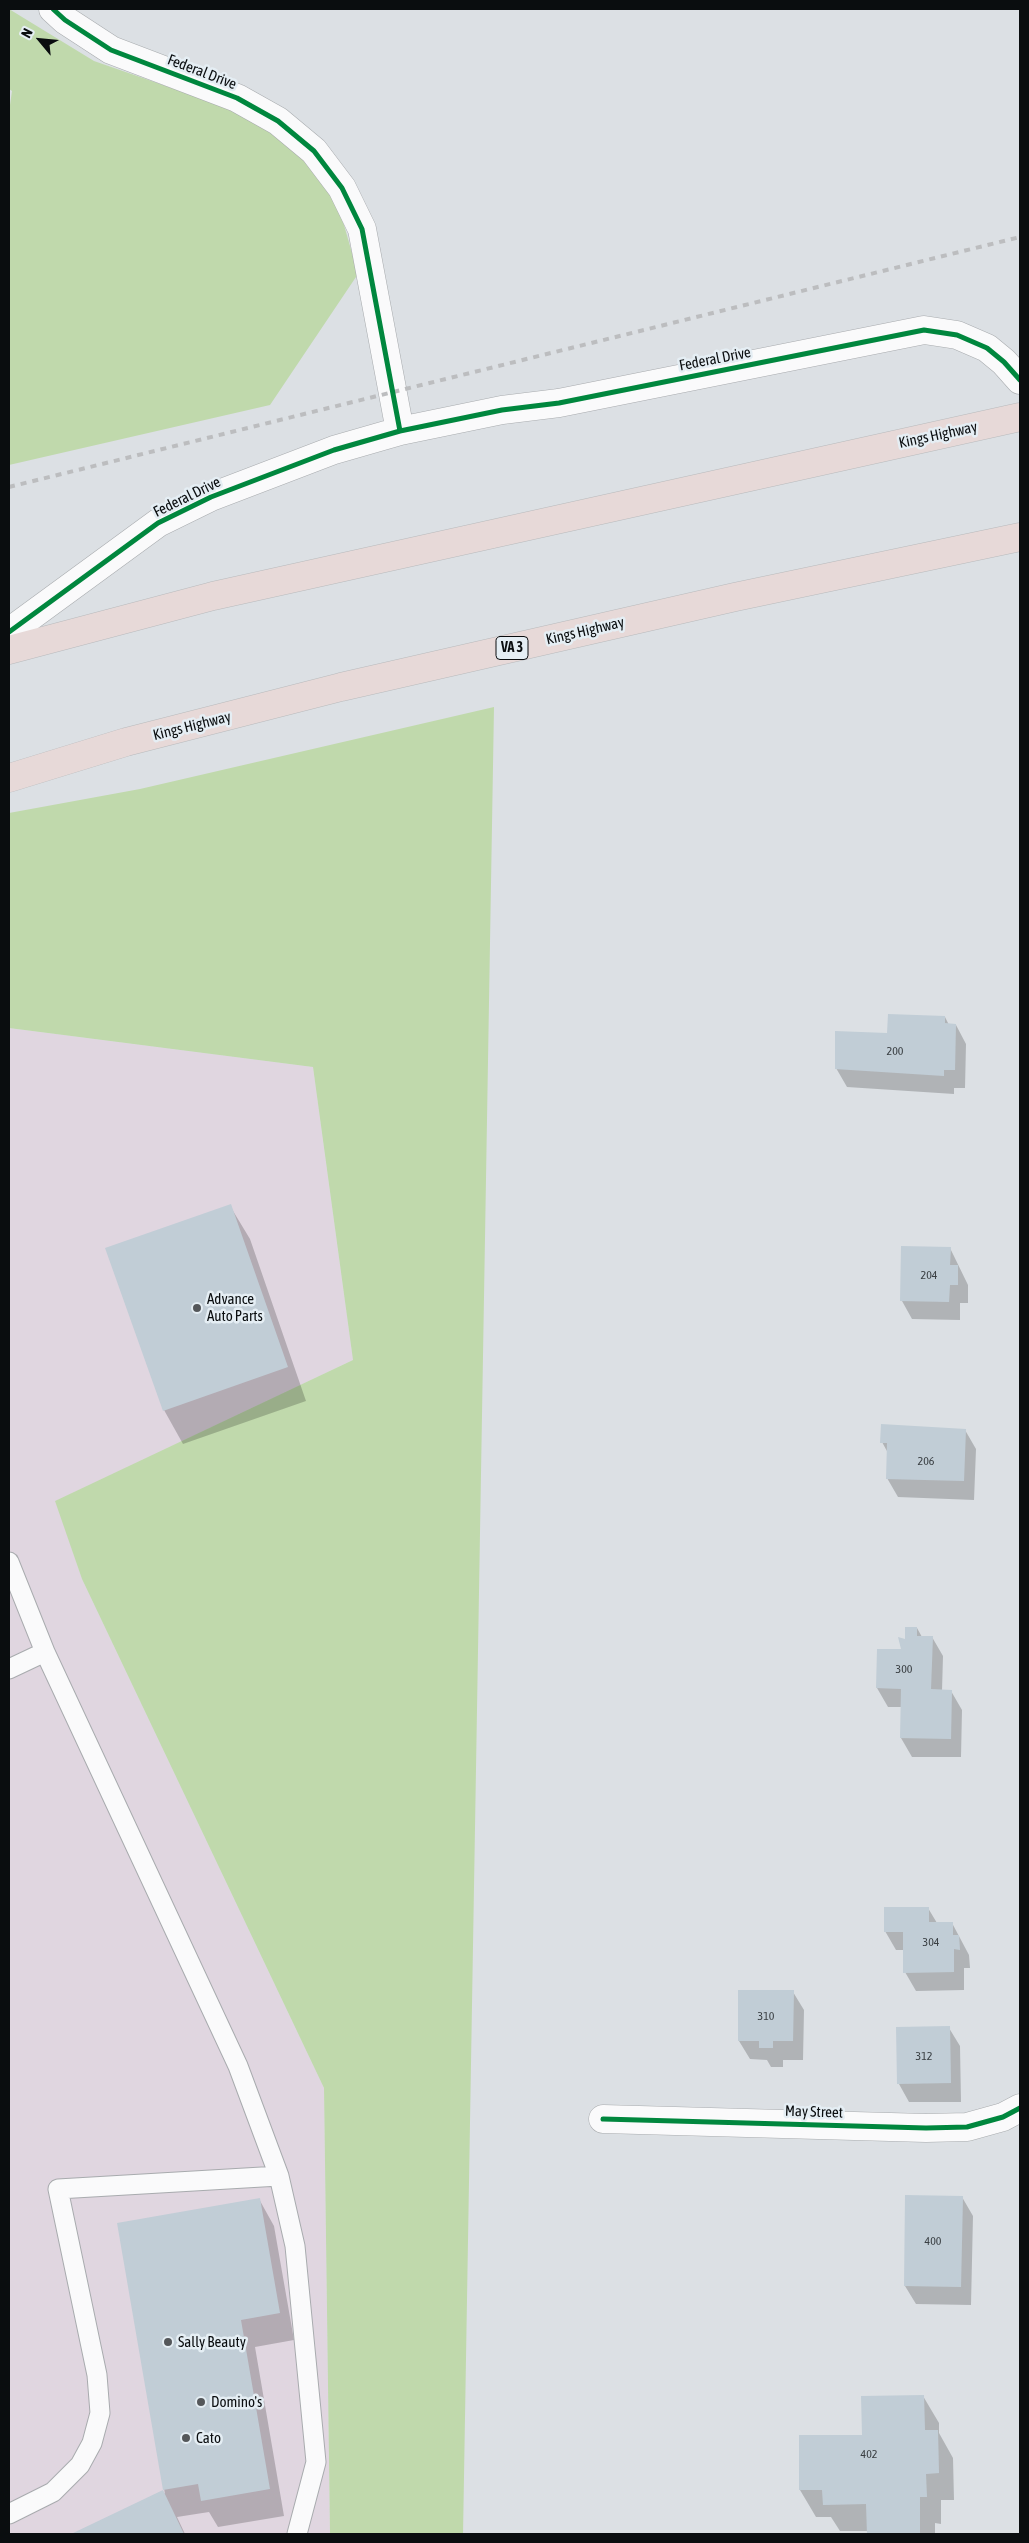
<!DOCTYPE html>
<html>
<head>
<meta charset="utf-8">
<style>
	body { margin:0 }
	#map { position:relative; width:1029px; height:2543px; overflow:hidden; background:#dce0e4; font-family:"Asap Condensed",sans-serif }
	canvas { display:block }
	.frame { position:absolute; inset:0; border:10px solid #0a0d0f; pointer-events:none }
	.north { position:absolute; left:15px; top:15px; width:50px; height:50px; -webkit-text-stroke:4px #e5eef4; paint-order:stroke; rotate:298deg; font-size:14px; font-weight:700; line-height:20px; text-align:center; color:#0a0d0f }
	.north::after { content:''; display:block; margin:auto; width:18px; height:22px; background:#0a0d0f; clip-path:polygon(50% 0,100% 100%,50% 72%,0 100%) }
</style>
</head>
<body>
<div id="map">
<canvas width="1029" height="2543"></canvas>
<div class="frame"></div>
<div class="north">N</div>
</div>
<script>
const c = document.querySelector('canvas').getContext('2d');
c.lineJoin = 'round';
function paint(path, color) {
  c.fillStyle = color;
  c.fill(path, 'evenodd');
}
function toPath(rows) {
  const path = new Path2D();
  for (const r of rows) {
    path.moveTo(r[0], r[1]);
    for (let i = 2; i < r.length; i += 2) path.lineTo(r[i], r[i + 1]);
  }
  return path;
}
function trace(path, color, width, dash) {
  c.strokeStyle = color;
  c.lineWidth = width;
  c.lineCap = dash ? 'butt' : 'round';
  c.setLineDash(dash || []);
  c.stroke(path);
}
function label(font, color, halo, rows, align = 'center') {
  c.font = font + ' "Asap Condensed",sans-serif';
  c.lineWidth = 5;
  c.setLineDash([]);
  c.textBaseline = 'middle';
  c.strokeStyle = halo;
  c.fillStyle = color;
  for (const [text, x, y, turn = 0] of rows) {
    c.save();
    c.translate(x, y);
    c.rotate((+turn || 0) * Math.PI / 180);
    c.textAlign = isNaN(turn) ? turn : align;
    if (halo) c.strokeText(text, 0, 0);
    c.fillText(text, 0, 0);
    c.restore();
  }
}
paint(toPath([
	[9,1028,313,1067,353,1360,56,1501,82,1579,324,2088,330,2534,9,2534]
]), '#e0d6e0');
paint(toPath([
	[9,9,94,61,235,110,289,142,334,190,358,274,270,405,9,465,9,112,12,91,9,89],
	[494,707,463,2534,330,2534,324,2088,82,1579,55,1501,353,1360,313,1067,9,1028,9,813,140,789]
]), '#c0d9ac');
paint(toPath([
	[945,1017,949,1025,956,1025,966,1044,965,1088,954,1088,954,1094,847,1087,836,1068,888,1035],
	[230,1206,250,1239,306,1401,183,1444,164,1410],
	[950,1248,968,1285,968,1303,960,1303,960,1320,912,1319,902,1301],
	[965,1430,976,1449,974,1500,898,1497,887,1478,888,1453,882,1442],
	[917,1628,922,1637,932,1637,943,1656,942,1691,951,1691,962,1710,961,1757,912,1757,901,1738,902,1707,888,1707,877,1688,902,1651,906,1640],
	[928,1908,937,1923,952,1923,969,1955,970,1968,964,1968,964,1990,916,1991,905,1972,904,1950,896,1950,885,1931],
	[793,1992,804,2010,803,2060,783,2060,783,2067,771,2067,767,2060,750,2059,739,2041],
	[949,2028,960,2046,961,2102,909,2102,899,2084],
	[962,2197,973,2216,971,2305,916,2304,905,2286],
	[259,2199,274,2226,294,2340,255,2347,284,2516,218,2527,209,2512,177,2517,185,2534,73,2534,163,2492,165,2494,118,2224],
	[923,2396,939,2423,939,2433,953,2458,954,2500,941,2500,941,2524,935,2523,935,2534,868,2534,868,2531,840,2531,831,2517,816,2517,800,2490,863,2436]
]), '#0003');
paint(toPath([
	[888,1014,945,1016,945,1023,956,1024,955,1070,944,1070,944,1076,835,1069,835,1031,887,1033],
	[231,1204,288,1367,163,1411,105,1248],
	[901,1246,951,1247,950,1265,958,1265,958,1285,950,1285,949,1302,900,1301],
	[881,1424,966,1429,964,1481,886,1479,887,1443,880,1443],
	[905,1627,917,1627,917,1636,933,1636,931,1689,952,1690,951,1739,900,1738,901,1689,876,1688,877,1649,901,1649,898,1637,905,1639],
	[884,1907,929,1907,929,1922,953,1922,953,1935,959,1935,960,1950,954,1949,954,1972,903,1973,903,1932,884,1932],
	[738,1990,794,1990,793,2041,773,2041,773,2048,759,2048,759,2041,738,2041],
	[950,2026,951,2083,897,2084,896,2027],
	[905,2195,963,2196,961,2287,904,2286],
	[260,2198,280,2313,241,2320,270,2489,201,2501,198,2484,163,2490,184,2534,71,2534,163,2490,117,2223],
	[924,2395,925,2430,938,2430,939,2473,926,2474,927,2497,920,2497,920,2534,867,2534,866,2504,823,2505,822,2490,799,2490,799,2435,862,2435,861,2396]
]), '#c1cdd6');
const lane = toPath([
	[9,1562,45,1652,238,2066,279,2176,295,2246,316,2462,297,2534],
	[9,1669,45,1652],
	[9,2514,53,2492,80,2465,92,2443,100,2413,97,2375,58,2189,279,2176]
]);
const street = toPath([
	[53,9,65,20,111,50,237,98,278,121,314,151,342,188,362,229,400,431],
	[9,632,158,523,211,497,334,450,400,431,502,410,559,403,924,330,957,335,987,348,1004,362,1020,380],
	[603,2119,926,2128,967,2127,1003,2117,1020,2108]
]);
const highway = toPath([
	[9,650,213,596,1020,417],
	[9,778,126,742,341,687,735,597,1020,537]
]);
trace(lane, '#a8abae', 21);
trace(street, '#a8abae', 29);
trace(highway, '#b8babc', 29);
trace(lane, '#fafafb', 19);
trace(street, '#fafafb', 28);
trace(highway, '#e7d9d8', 28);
trace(toPath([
	[9,487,1020,237]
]), '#bcbdbf', 4, [6, 6]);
trace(toPath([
	[53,9,65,20,111,50,237,98,278,121,314,151,342,188,362,229,400,431],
	[9,632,158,523,211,497,334,450,400,431,502,410,559,403,924,330,957,335,987,348,1004,362,1020,380],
	[603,2119,926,2128,967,2127,1003,2117,1020,2108]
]), '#00873e', 5);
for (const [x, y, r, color] of [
	[197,1308,5,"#54575a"],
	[168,2342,5,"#54575a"],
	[201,2402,5,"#54575a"],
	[186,2438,5,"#54575a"]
]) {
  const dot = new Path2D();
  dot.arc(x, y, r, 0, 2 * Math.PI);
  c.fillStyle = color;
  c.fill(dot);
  trace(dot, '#e5eef4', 2);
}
label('12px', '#3a3f43', null, [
	["200",895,1051],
	["204",929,1275],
	["206",926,1461],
	["300",904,1669],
	["304",931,1942],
	["310",766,2016],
	["312",924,2056],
	["400",933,2241],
	["402",869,2454]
]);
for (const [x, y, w] of [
	[512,648,32]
]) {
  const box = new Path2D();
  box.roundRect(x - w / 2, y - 11.5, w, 23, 4);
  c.fillStyle = '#e5eef4';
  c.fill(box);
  trace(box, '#0a0d0f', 1);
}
label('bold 14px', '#0a0d0f', null, [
	["VA 3",512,648]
]);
label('15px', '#0a0d0f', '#e5eef4', [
	["Federal Drive",202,72,21],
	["Federal Drive",715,359,-11],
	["Kings Highway",938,435,-12],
	["Federal Drive",187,497,-26],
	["Kings Highway",585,631,-13],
	["Kings Highway",192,726,-14],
	["May Street",814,2112,2]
]);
label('15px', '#0a0d0f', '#e5eef4', [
	["Advance",207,1299],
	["Auto Parts",207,1316],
	["Sally Beauty",178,2342],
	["Domino's",211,2402],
	["Cato",196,2438]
], 'left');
</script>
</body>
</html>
